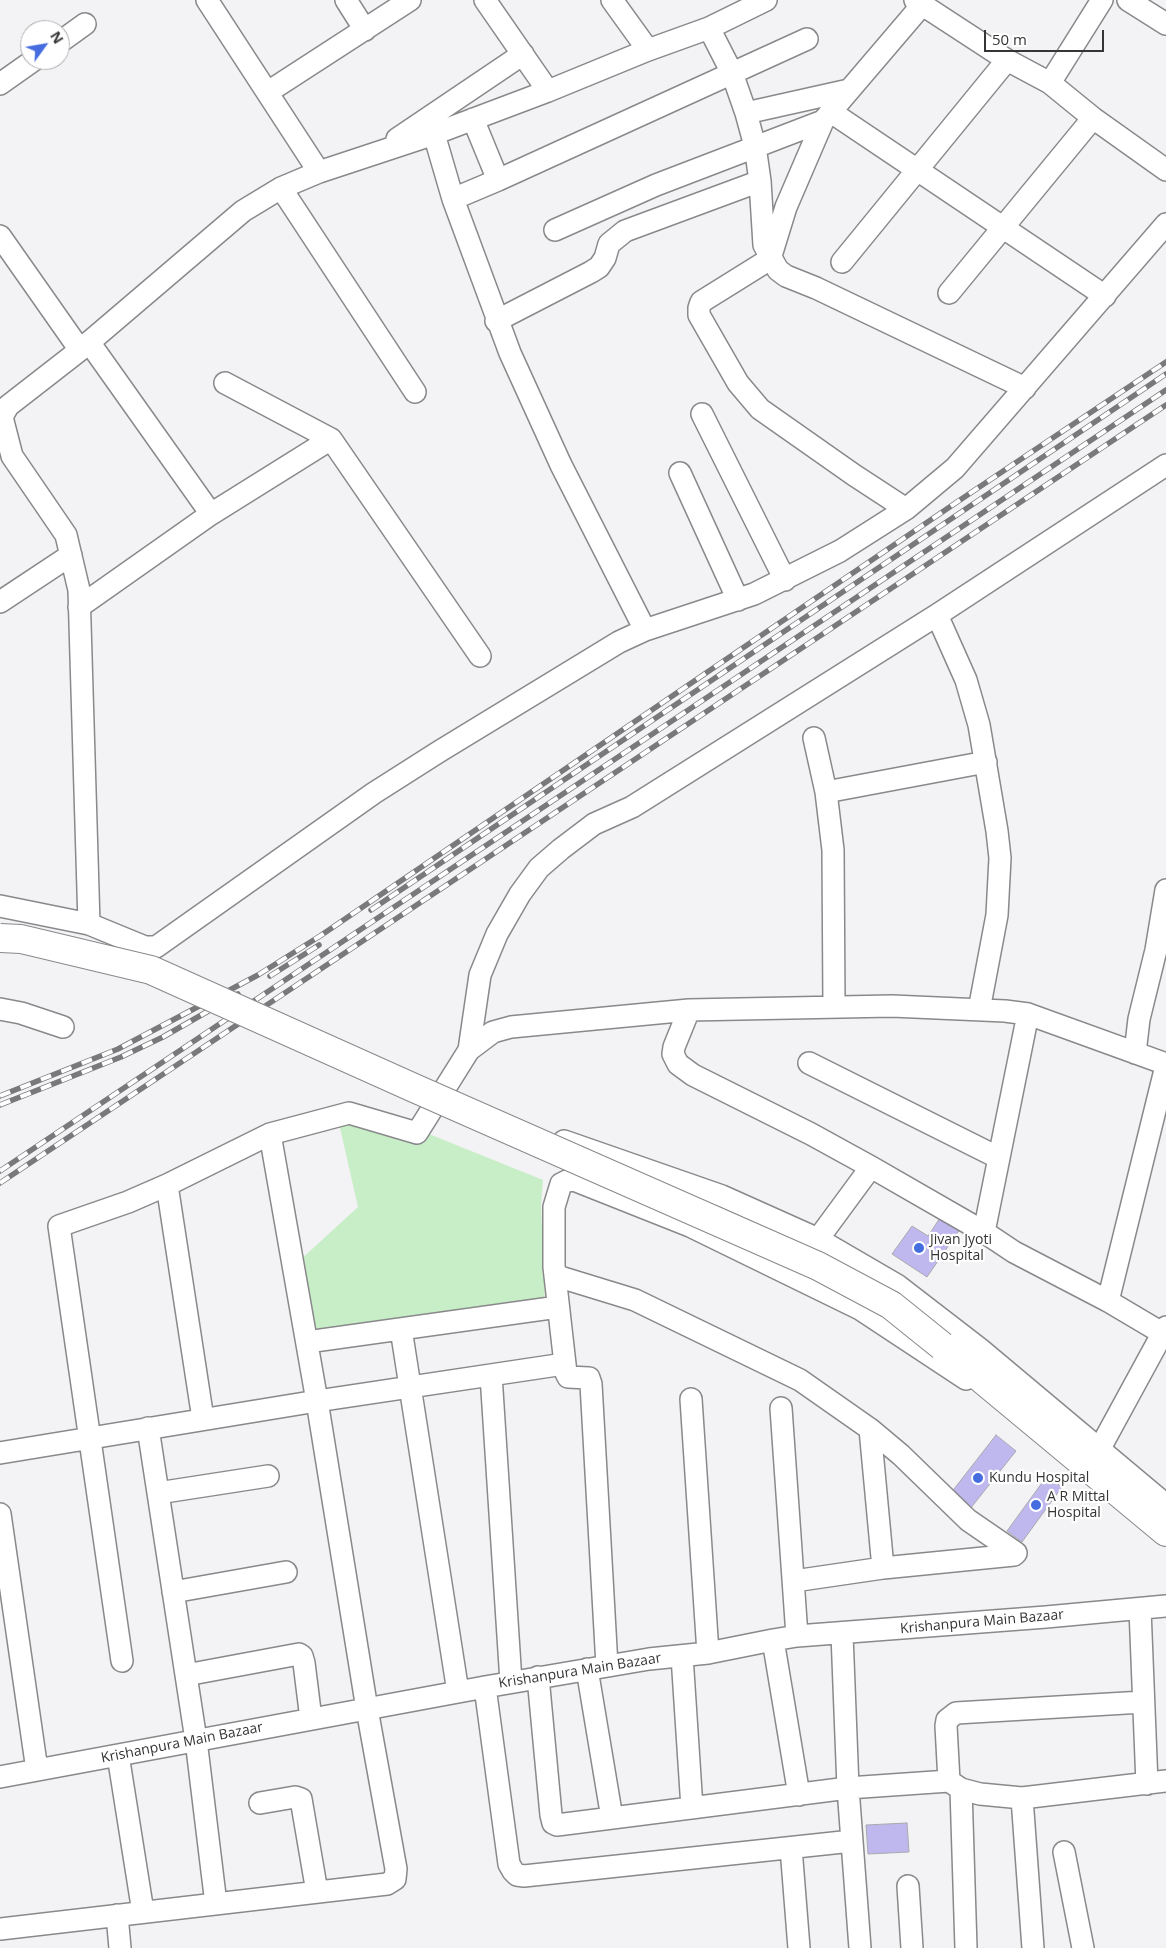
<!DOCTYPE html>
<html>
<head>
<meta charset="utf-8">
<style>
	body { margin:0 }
	#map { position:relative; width:1166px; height:1948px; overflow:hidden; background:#f3f2f5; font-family:"Open Sans",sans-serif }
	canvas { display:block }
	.north { position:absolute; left:20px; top:20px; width:50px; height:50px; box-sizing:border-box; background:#fff; border:1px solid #aeaeaf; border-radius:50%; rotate:58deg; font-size:14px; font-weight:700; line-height:20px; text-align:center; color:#353536 }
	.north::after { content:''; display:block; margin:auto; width:18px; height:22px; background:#456de0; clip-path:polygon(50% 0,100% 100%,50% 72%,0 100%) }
	.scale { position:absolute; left:984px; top:30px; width:120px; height:22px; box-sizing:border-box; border:2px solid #353536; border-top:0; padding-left:6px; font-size:15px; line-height:18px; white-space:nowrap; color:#353536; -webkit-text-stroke:4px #fff; paint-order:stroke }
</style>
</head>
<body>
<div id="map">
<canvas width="1166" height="1948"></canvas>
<div class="north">N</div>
<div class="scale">50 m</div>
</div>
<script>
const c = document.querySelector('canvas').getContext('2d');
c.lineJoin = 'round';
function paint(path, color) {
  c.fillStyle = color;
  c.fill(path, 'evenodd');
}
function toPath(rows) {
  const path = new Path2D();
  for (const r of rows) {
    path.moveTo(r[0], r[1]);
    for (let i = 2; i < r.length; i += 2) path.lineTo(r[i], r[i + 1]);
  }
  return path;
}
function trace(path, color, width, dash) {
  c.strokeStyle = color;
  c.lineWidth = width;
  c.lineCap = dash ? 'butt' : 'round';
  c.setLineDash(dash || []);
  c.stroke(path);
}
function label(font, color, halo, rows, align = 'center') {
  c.font = font + ' "Open Sans",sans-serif';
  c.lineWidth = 4.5;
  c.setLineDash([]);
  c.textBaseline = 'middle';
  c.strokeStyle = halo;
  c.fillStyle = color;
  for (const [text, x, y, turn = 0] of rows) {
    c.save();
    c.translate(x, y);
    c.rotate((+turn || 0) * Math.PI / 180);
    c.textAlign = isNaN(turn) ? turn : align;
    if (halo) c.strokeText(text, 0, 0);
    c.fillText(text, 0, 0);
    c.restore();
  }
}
paint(toPath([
	[367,1109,543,1180,541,1205,545,1303,309,1332,298,1262,358,1207,338,1119]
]), '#c8eec7');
const building = toPath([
	[950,1203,969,1216,927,1277,892,1254,912,1226,928,1236,950,1203],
	[996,1435,1016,1451,966,1514,947,1498,996,1435],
	[1047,1476,1062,1487,1022,1542,1007,1531,1047,1476],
	[907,1823,909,1852,868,1854,866,1825,907,1823]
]);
paint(building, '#beb8ef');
trace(building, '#a9a9ac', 1);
const minor = toPath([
	[207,0,319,172],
	[346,0,365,30],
	[485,0,548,91],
	[612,0,648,50],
	[915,0,1007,60,1050,83,1093,118,1166,170],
	[1128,0,1166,24],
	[709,28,732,73,746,113,755,146,760,181,764,245,778,270,786,276,816,288,1025,388],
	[60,42,85,24],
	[1050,83,1102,0],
	[0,84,34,60],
	[268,92,410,0],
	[831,112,1105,296],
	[746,113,849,90],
	[473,119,498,180],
	[434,134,453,199,510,353,561,465,645,630],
	[397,139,523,54],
	[281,188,415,392],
	[453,199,498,180,807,39],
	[555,230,656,185,823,121],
	[0,236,80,350],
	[842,262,1007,60],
	[949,293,1093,118],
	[496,321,591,272,599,267,605,258,609,244,625,231,760,181],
	[89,342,211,514],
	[225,383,331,439,480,656],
	[702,414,785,580],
	[680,473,738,600],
	[906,509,854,475,760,409,738,383,699,315,699,308,701,302,770,259,786,207,823,121,922,5],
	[0,602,71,555],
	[79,607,211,514,331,439],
	[937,615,966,680,979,725,997,831,1000,858,997,915,979,1010],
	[814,738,826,792,833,850,834,1006],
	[826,792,986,762],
	[0,906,89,924,145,947,156,947,374,793,440,751,619,642,645,630,754,594,840,551,906,509,955,468,1166,224],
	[89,924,79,590,66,535,12,456,2,417,8,406,80,350,243,211,281,188,319,172,434,134,548,91,648,50,709,28,766,0],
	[0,1009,21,1013,63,1027],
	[689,1010,674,1047,673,1054,678,1064,693,1075,811,1134,871,1167,984,1232,1014,1252,1108,1301,1162,1333],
	[469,1050,480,975,497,934,520,894,539,868,561,849,594,824,632,807,937,615,1166,465],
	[1135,1053,1139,1019,1156,950,1166,890],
	[809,1063,999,1158],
	[564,1141,722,1196,818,1239,897,1285,980,1349,1166,1505],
	[167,1185,203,1419],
	[984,1232,1028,1014],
	[818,1239,871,1167],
	[554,1267,555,1272,560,1277,635,1300,800,1380,870,1429,901,1455,968,1520,1016,1553,1014,1555,883,1568,794,1581],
	[1108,1301,1166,1066],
	[401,1329,458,1692],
	[307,1342,558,1307],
	[491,1375,511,1682],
	[691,1399,708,1653],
	[781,1408,797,1636],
	[148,1428,196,1740,216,1904],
	[870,1429,883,1568],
	[1099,1450,1166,1327],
	[0,1453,317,1401,564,1364],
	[158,1493,268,1476],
	[0,1514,37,1770],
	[173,1592,286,1572],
	[1140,1609,1147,1784],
	[842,1634,848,1788,860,1948],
	[773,1640,799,1795],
	[682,1656,692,1808],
	[122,1661,59,1226,128,1202,167,1185,270,1134,349,1113,417,1133,469,1050,493,1032,511,1027,689,1010,892,1006,1005,1011,1028,1014,1166,1064],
	[607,1666,591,1384,589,1378,568,1377,566,1373,554,1267,554,1207,561,1184,567,1181,574,1180,690,1226,860,1309,966,1379],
	[587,1669,612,1818],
	[186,1675,299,1654,302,1656,304,1663,311,1719],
	[538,1677,551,1815,553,1823,557,1825,848,1788,949,1781,961,1789,980,1794,1022,1798,1166,1781],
	[485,1687,509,1864,513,1871,517,1875,524,1876,852,1841],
	[118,1755,143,1912],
	[0,1777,485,1687,649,1659,708,1653,773,1640,797,1636,1046,1617,1166,1606],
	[949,1781,946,1726,947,1720,956,1713,1143,1702],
	[961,1789,966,1948],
	[1022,1798,1033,1948],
	[260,1803,295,1797,301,1799,317,1892],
	[791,1848,799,1948],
	[1064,1852,1083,1948],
	[908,1886,912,1948],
	[117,1915,120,1948],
	[0,1929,387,1884,395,1879,396,1869,367,1709,317,1401,270,1134]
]);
const major = toPath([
	[942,1346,1166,1532]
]);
trace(minor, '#89888b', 24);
trace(major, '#89888b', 30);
trace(minor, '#fff', 21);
trace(major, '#fff', 28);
const rail = toPath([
	[371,910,1166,374],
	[270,976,319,945],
	[0,1096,118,1049,258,975,320,936,957,502,1166,362],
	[0,1105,121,1057,163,1037,238,994],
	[0,1171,1166,390],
	[0,1183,1166,405]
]);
trace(rail, '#79787a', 5.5);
trace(rail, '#fff', 4, [11]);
const majorBridge = toPath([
	[0,938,21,939,151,970,414,1088,818,1266,891,1305,942,1346]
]);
trace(majorBridge, '#89888b', 30, []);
trace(majorBridge, '#fff', 28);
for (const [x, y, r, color] of [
	[919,1248,6,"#456de0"],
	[978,1478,6,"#456de0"],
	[1036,1505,6,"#456de0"]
]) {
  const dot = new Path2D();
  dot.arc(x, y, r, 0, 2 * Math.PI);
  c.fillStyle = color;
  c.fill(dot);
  trace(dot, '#fff', 2);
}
label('14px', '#353536', '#fff', [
	["Jivan Jyoti",930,1240],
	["Hospital",930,1256],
	["Kundu Hospital",989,1478],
	["A R Mittal",1047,1497],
	["Hospital",1047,1513]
], 'left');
label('14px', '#353536', '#fff', [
	["Krishanpura Main Bazaar",982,1622,-5],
	["Krishanpura Main Bazaar",580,1671,-9],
	["Krishanpura Main Bazaar",182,1743,-11]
]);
</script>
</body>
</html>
